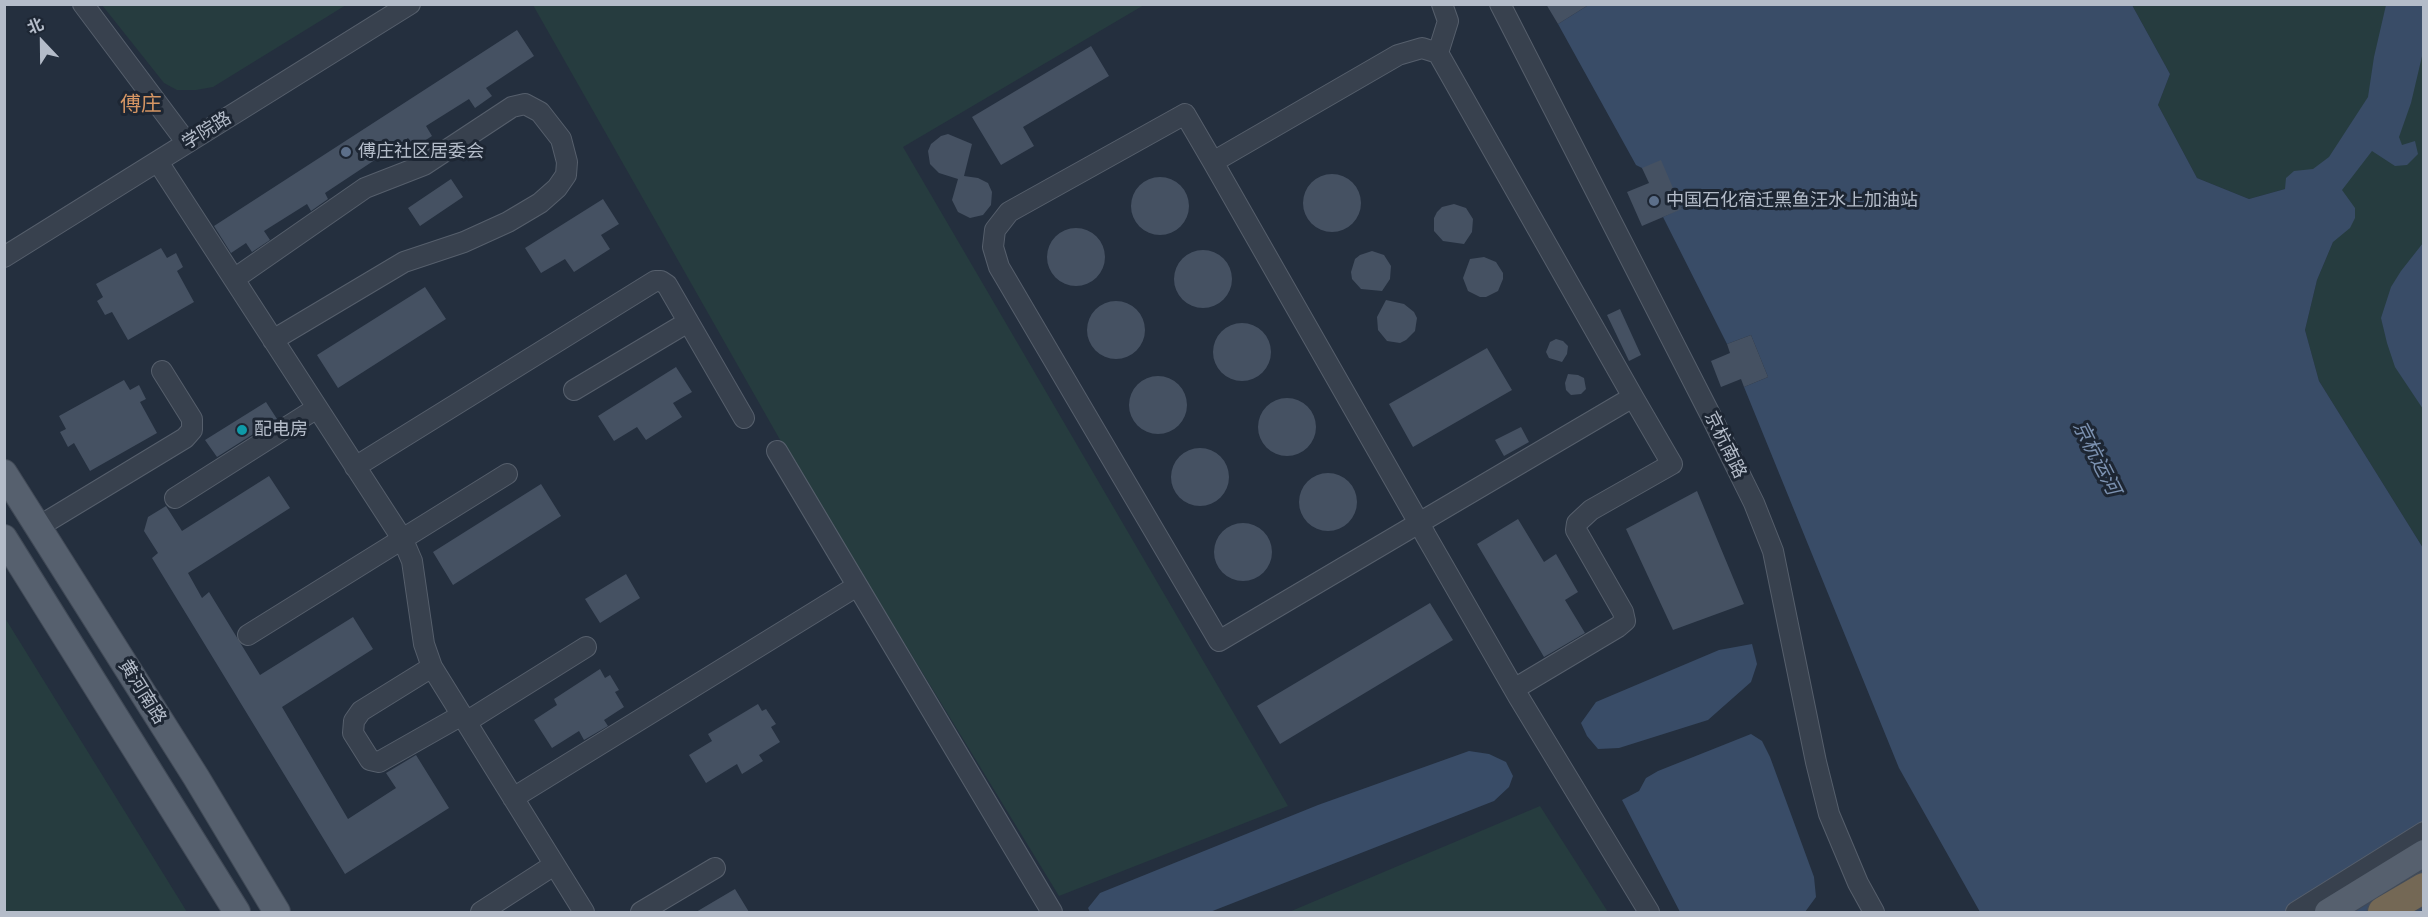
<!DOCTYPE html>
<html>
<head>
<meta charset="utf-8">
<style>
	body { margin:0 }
	#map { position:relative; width:2428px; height:917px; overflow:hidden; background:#242f3e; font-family:"Open Sans","Noto Sans SC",sans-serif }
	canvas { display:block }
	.frame { position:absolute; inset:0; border:6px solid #b4bcc9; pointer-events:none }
	.north { position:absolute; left:12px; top:12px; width:60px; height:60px; -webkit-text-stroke:4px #1d2633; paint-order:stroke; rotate:338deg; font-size:16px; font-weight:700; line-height:24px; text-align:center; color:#b4bcc9 }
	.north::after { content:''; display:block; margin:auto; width:21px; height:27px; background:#b4bcc9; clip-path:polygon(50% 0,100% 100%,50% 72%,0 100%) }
</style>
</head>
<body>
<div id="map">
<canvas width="2428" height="917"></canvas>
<div class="frame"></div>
<div class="north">北</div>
</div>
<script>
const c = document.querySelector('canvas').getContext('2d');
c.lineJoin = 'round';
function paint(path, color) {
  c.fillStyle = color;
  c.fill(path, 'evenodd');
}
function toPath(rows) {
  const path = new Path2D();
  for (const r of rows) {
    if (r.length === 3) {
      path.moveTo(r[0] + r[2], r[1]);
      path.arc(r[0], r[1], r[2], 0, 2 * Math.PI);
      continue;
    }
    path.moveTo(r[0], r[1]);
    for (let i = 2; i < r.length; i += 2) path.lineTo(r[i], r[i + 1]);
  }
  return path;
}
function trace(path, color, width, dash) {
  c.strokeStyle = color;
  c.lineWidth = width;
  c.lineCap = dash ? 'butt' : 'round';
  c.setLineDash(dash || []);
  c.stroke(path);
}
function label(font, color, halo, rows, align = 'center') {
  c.font = font + ' "Open Sans","Noto Sans SC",sans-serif';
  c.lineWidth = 6;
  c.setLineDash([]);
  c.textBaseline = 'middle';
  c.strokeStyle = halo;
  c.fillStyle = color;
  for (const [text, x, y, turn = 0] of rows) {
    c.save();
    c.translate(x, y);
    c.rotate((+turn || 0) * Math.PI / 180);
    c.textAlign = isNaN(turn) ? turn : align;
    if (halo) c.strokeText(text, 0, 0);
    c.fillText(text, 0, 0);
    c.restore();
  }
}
paint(toPath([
	[102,5,346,5,213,87,196,90,177,90,164,83],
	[533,5,1144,5,903,147,1288,806,1059,896,779,438],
	[2132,5,2423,5,2423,548,2319,381,2305,330,2317,280,2333,242,2285,189,2249,199,2197,178,2158,105,2170,74],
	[4,618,5,618,187,912,5,912],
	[1540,806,1608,912,1289,912]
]), '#263c3f');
paint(toPath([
	[1590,4,2132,5,2170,74,2158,105,2197,178,2249,199,2285,189,2286,178,2294,171,2313,169,2329,157,2368,97,2374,57,2386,5,2423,5,2423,52,2411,103,2399,137,2402,145,2415,141,2418,154,2407,165,2395,166,2372,151,2342,190,2355,208,2355,218,2350,228,2333,242,2317,280,2305,330,2319,381,2423,548,2423,912,1980,912,1899,768,1744,387,1768,377,1751,335,1727,344,1663,217,1682,208,1642,168,1636,165,1558,24],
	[2423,243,2424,409,2423,409,2395,367,2387,343,2381,318,2391,287,2401,271],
	[1752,644,1757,664,1751,682,1708,720,1619,748,1598,749,1587,736,1581,723,1596,702,1719,650],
	[1751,734,1762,741,1770,757,1814,877,1816,897,1805,912,1680,912,1622,800,1639,791,1646,778,1658,771],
	[1469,751,1489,754,1506,762,1513,776,1509,787,1494,801,1210,912,1090,912,1088,908,1100,893,1318,805]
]), '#394c67');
paint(toPath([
	[1546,4,1590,4,1558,24],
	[517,30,534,56,486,88,492,96,475,108,469,99,426,126,432,136,415,147,408,138,325,193,328,199,311,211,307,204,264,231,270,240,252,252,246,243,231,253,214,226],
	[1091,46,1109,76,1023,127,1034,146,1001,165,972,117],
	[948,134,972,144,964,176,978,178,988,183,992,192,991,205,983,215,970,218,958,212,952,200,958,179,939,173,930,164,928,151,931,144,941,136],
	[1661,160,1682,209,1642,226,1627,192,1649,183,1642,168],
	[1332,203,29],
	[1160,206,29],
	[451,179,463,197,420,226,408,208],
	[603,199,619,224,601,235,610,249,574,272,565,259,541,273,525,248],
	[1454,204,1466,208,1473,219,1472,232,1464,244,1443,241,1434,231,1434,218,1437,212,1442,207],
	[1076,257,29],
	[161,248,167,258,176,253,183,267,177,271,194,302,128,340,112,312,105,315,97,301,103,297,96,284],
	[1203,279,29],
	[1372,251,1384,255,1391,266,1390,279,1382,291,1361,289,1352,279,1351,272,1355,259,1360,255],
	[1484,257,1496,262,1503,273,1503,279,1498,291,1486,297,1480,297,1468,291,1463,278,1470,259],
	[425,287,446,319,338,388,317,355],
	[1386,300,1404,304,1414,312,1417,318,1415,331,1406,340,1400,343,1387,341,1378,330,1377,317],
	[1116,330,29],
	[1620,309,1641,355,1629,361,1607,315],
	[1242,352,29],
	[1751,335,1768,377,1744,387,1741,379,1721,387,1711,361,1730,353,1727,344],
	[1556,339,1563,341,1568,346,1567,354,1562,362,1549,358,1546,352,1550,342],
	[1487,348,1512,390,1413,447,1389,404],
	[676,367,692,392,673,403,682,417,646,440,637,427,614,441,598,416],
	[1568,374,1578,375,1584,378,1586,389,1581,394,1571,395,1566,390,1565,383],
	[1158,405,29],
	[124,380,130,390,139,385,146,399,140,402,157,433,90,471,74,443,68,447,60,432,66,429,59,416],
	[1287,427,29],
	[266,402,277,419,217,457,205,440],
	[1521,427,1529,442,1504,456,1495,440],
	[1200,477,29],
	[1328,502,29],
	[269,476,290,508,188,573,202,598,209,592,260,675,353,617,373,649,282,707,348,819,396,788,386,773,416,755,449,808,345,874,152,558,158,553,144,531,148,517,166,506,182,531],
	[541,484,561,516,453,585,433,552],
	[1697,491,1744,604,1673,630,1626,529],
	[1518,519,1544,562,1556,554,1578,592,1565,600,1585,633,1544,657,1477,544],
	[1243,552,29],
	[626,574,640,598,600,623,585,599],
	[1430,603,1453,640,1280,744,1257,706],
	[600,669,605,678,610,675,619,690,615,692,624,707,604,720,608,726,584,740,579,731,552,748,534,720,557,705,554,699],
	[758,704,762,711,766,709,776,724,771,727,780,742,759,755,763,761,742,774,737,764,706,783,689,755,712,741,708,734],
	[735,889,749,912,696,912]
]), '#455162');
const minor = toPath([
	[83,4,187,143],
	[1500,4,1713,420,1754,503,1773,551,1816,762,1829,814,1858,883,1874,912],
	[1438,53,1448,21,1442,4],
	[158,162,403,540,412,561,424,644,432,667,584,912],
	[1213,162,1398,55,1422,48,1438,53,1633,397,1419,523,1219,641,999,267,993,247,995,230,1009,212,1185,114,1213,162,1419,523,1426,536,1518,696,1649,912],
	[4,257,410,4],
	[234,279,365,188,424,165,512,107,525,104,540,112,561,139,567,162,566,175,557,188,540,203,508,222,464,242,404,262,273,340],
	[574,390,688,322],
	[777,451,1052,912],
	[355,467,655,281,661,281,667,285,744,418],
	[175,498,317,408],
	[38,527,185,438,192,430,192,419,162,371],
	[248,635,507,474],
	[432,667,361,711,354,721,353,733,370,760,379,762,462,715],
	[1514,689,1618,627,1625,621,1623,612,1576,530,1577,523,1591,510,1672,464,1633,397],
	[466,722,586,647],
	[513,798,857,586],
	[481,912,554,865],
	[641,912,715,868],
	[2296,912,2424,832]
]);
const major = toPath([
	[4,473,196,777,277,912],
	[4,538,237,912],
	[2328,912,2424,853]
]);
const highway = toPath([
	[2383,912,2424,888]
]);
trace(minor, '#565f6c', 22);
trace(major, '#414a57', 28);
trace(highway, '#434c59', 33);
trace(minor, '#38414e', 20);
trace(major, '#56606e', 26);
trace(highway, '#746855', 30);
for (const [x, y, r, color] of [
	[346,152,6,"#5c6f8a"],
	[1654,201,6,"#5c6f8a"],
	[242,430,6,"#0f9aa8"]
]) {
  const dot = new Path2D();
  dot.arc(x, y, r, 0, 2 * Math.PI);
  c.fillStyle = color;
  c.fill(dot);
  trace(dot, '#1d2633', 2);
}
label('18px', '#b4bcc9', '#1d2633', [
	["学院路",207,131,-32],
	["京杭南路",1725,445,64],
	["黄河南路",142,692,58]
]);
label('18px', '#b4bcc9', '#1d2633', [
	["傅庄社区居委会",358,152],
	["中国石化宿迁黑鱼汪水上加油站",1666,201],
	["配电房",254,430]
], 'left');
label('italic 20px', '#7c92b1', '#1d2633', [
	["京杭运河",2096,458,63]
]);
label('21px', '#d59563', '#1d2633', [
	["傅庄",141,105]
]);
</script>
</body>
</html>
